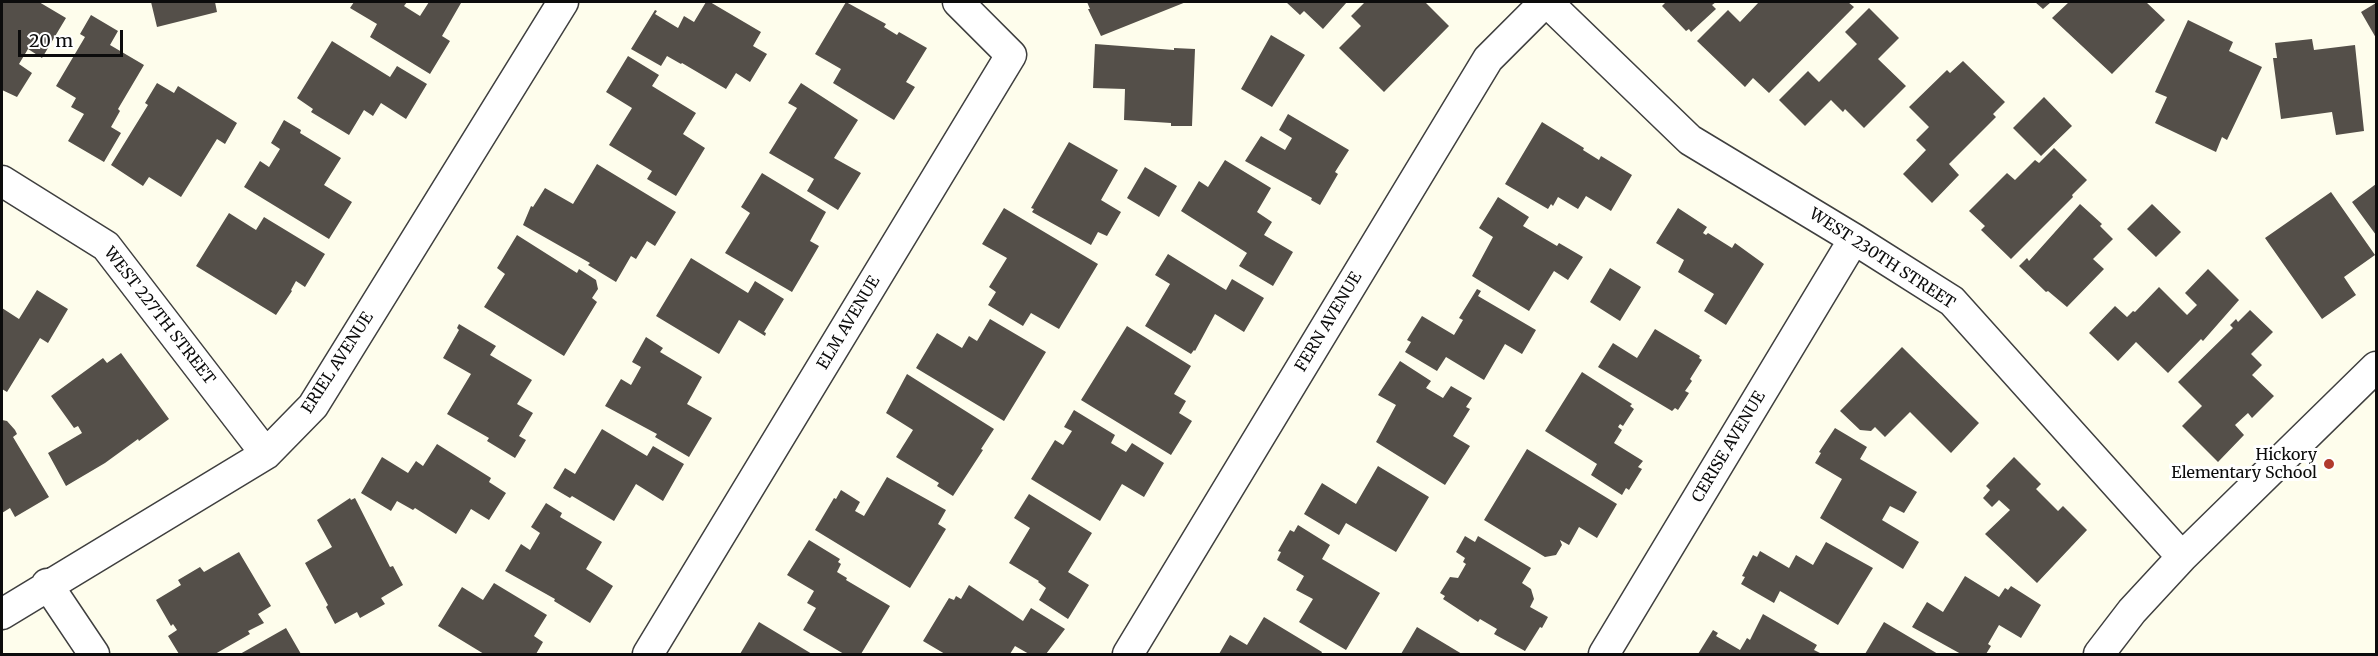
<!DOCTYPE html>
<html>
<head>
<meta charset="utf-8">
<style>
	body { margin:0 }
	#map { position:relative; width:2378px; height:656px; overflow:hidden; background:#fefdec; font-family:Merriweather,serif }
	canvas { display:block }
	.frame { position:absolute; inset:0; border:3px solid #0c0c0c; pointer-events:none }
	.scale { position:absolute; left:18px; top:30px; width:105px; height:27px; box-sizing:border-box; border:3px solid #0c0c0c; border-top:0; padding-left:8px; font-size:18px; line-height:21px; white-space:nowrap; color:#0c0c0c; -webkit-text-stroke:4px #fff; paint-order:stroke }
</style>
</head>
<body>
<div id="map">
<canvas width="2378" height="656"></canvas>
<div class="frame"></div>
<div class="scale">20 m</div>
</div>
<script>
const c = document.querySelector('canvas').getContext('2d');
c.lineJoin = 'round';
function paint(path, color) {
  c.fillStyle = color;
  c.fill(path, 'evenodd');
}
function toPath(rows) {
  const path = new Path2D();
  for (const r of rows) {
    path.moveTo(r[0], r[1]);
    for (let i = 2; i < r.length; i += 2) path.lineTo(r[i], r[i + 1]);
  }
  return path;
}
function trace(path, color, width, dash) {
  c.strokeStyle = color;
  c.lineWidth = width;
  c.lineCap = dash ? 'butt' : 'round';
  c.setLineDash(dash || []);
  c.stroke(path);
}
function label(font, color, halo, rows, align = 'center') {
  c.font = font + ' Merriweather,serif';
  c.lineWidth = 6;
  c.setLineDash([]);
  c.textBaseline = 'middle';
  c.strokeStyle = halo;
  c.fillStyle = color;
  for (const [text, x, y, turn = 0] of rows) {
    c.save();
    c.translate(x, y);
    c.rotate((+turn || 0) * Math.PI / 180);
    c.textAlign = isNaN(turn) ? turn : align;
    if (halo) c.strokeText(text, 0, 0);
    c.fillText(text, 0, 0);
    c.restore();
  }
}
paint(toPath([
	[3,2,39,2,66,18,42,58,28,49,19,64,32,73,17,97,2,90],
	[151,2,215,2,217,12,157,27],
	[354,2,407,2,404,6,420,16,429,2,461,3,442,36,450,41,430,74,370,37,377,24,350,8],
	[706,2,710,2,761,32,753,46,767,54,750,82,736,73,726,89,682,63,681,64,667,56,661,66,631,49,655,10,657,11,655,14,678,28,684,16,694,22],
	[846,2,886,24,884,27,897,35,899,32,927,48,906,82,915,87,894,120,833,83,841,69,815,54],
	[1087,2,1186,2,1101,36,1088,9,1090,9],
	[1286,2,1347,2,1323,29,1304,11,1300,15],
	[1365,2,1425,2,1449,26,1384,92,1339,48,1361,26,1351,16],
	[1666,2,1716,2,1712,5,1716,9,1691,32,1689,29,1686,31,1662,6],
	[1759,2,1848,2,1854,7,1769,93,1753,78,1745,87,1697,41,1728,10,1740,22],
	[2035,2,2051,2,2043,9],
	[2069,2,2146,2,2165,20,2112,74,2052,18],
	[2376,3,2376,38,2361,12],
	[1869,8,1899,38,1878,59,1906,86,1864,128,1845,109,1843,112,1831,100,1805,126,1779,100,1808,71,1819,82,1857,44,1845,32],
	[91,15,118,31,110,45,144,65,118,109,120,111,111,127,121,133,104,162,68,141,84,114,71,107,76,98,56,86,85,37,80,34],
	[2188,20,2233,42,2229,51,2262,67,2227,140,2222,137,2216,152,2155,123,2167,97,2155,92],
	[1271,35,1305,55,1272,107,1241,89],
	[2312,39,2314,50,2355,45,2364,131,2336,135,2332,112,2281,119,2273,58,2277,58,2275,43],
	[332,41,390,77,397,66,427,84,406,119,381,103,373,116,364,110,349,135,311,112,313,109,297,98],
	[1095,44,1174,50,1174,48,1195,49,1192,126,1171,126,1171,123,1124,120,1125,89,1093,88],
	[628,56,659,75,652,86,696,113,683,134,705,148,676,196,647,179,652,171,609,145,632,108,606,92],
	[1963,61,2005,102,1993,114,1996,117,1949,164,1959,175,1932,203,1903,174,1926,150,1916,140,1929,127,1909,107,1947,70,1950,73],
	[157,83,174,93,178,86,237,123,225,144,217,139,181,197,149,177,143,186,111,165,148,105,145,103],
	[801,83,858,120,834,158,861,173,838,210,807,191,814,179,769,153,797,108,788,103],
	[2044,97,2072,126,2041,156,2013,128],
	[1288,114,1349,150,1335,172,1338,174,1320,205,1311,200,1312,198,1245,161,1261,136,1285,150,1292,138,1279,130],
	[284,120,301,130,300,133,341,158,324,185,352,202,329,239,244,187,260,161,269,167,280,149,271,143],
	[1542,122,1584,148,1583,150,1599,160,1601,156,1632,175,1611,211,1586,196,1578,209,1558,197,1553,206,1551,204,1548,209,1505,184],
	[1069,142,1118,170,1101,200,1121,212,1107,236,1098,232,1091,245,1032,212,1034,209,1031,208],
	[2054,148,2087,180,2072,195,2073,197,2011,259,1981,230,1985,226,1969,211,2007,173,2015,180,2035,160,2039,163],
	[1225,160,1271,188,1257,212,1272,222,1264,235,1293,252,1273,286,1239,266,1247,253,1181,211,1199,181,1208,187],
	[597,164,676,212,655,246,647,241,636,259,631,256,616,282,588,265,590,263,523,225,531,206,533,207,545,188,573,204],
	[1145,167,1177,186,1159,217,1127,198],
	[762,173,826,212,810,241,819,246,792,292,725,253,750,213,741,207],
	[2376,184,2376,235,2352,202],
	[2331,192,2375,255,2344,277,2356,295,2322,319,2265,238],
	[1498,197,1529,217,1523,226,1557,246,1559,243,1583,257,1568,280,1554,271,1529,311,1472,276,1493,237,1479,228],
	[2080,204,2102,224,2100,226,2113,239,2093,259,2104,269,2067,307,2048,291,2046,292,2019,266,2027,258,2029,261],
	[2152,204,2181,232,2156,257,2127,229],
	[1004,208,1098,264,1059,329,1031,313,1023,326,988,305,996,292,989,287,1007,258,982,244],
	[1678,208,1707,227,1703,233,1706,235,1708,233,1732,248,1735,243,1764,264,1726,325,1704,311,1714,294,1678,272,1684,260,1656,243],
	[229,213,256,230,264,217,325,254,305,287,296,281,291,290,292,291,276,315,196,266],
	[517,235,577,273,579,269,596,280,598,289,592,298,597,302,564,356,484,307,505,274,497,268],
	[1168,254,1226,290,1232,279,1264,298,1244,332,1215,314,1195,351,1194,350,1191,354,1145,326,1170,284,1155,275],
	[691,258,748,293,755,281,784,299,764,332,766,333,765,336,739,320,719,354,656,316],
	[1610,268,1641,287,1620,321,1590,302],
	[2208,269,2239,300,2203,341,2201,339,2168,373,2136,342,2118,361,2089,333,2115,306,2127,317,2133,311,2135,312,2159,287,2187,315,2197,305,2185,293],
	[1477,289,1481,291,1478,296,1536,330,1522,354,1505,344,1484,380,1446,357,1437,371,1405,352,1411,342,1407,340,1422,316,1454,335,1463,320,1459,318],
	[37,290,68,309,48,343,40,338,7,392,2,389,2,308,19,319],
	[2250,310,2273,332,2251,354,2262,365,2252,375,2274,396,2252,418,2248,413,2235,425,2244,435,2218,462,2182,426,2202,406,2178,382,2233,328,2230,325,2236,319,2238,322],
	[990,319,1046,352,1004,421,916,368,937,333,962,348,969,336,977,341],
	[459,324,496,346,490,355,532,380,517,404,533,413,519,436,526,440,515,458,487,441,489,438,447,414,471,374,443,358,459,330,457,328],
	[1127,326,1191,366,1174,394,1186,401,1179,413,1192,421,1171,455,1081,400],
	[1655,329,1700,356,1699,358,1702,360,1690,379,1692,381,1685,391,1689,393,1678,410,1675,408,1672,411,1598,367,1613,343,1637,358],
	[646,337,663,348,660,352,702,377,687,404,712,418,689,457,655,437,657,434,605,406,621,379,631,385,641,367,632,362],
	[1902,347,1979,423,1951,453,1910,412,1885,437,1875,427,1871,431,1860,430,1840,411],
	[121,353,169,419,139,441,138,439,105,463,66,486,48,453,82,433,78,426,74,428,51,396,103,358,107,363],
	[1400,361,1431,381,1426,388,1443,398,1451,386,1472,398,1466,407,1470,409,1453,436,1470,446,1445,485,1376,442,1396,405,1378,395],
	[1582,372,1632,404,1630,406,1634,409,1623,426,1620,424,1618,427,1622,430,1614,443,1643,461,1638,467,1642,469,1629,490,1626,488,1622,495,1591,475,1597,464,1545,431],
	[907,374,994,429,981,449,983,450,953,496,937,486,939,483,896,457,913,430,886,413],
	[1074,410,1115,435,1111,443,1126,452,1132,443,1164,463,1144,497,1122,484,1100,521,1031,479,1055,440,1063,445,1072,431,1064,427],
	[2,420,7,421,15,430,17,434,13,437,49,497,15,517,10,508,2,513],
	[1835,428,1867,447,1860,459,1917,492,1904,513,1890,506,1882,520,1919,542,1903,569,1820,518,1842,479,1815,463,1821,453,1819,452],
	[602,429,647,456,653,446,684,464,663,501,636,484,614,521,572,496,570,498,553,488,565,468,575,474],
	[437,444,491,478,489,482,506,493,489,520,471,509,456,534,415,508,413,510,397,501,391,511,361,493,382,457,408,473,416,461,423,466],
	[1527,449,1617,504,1597,538,1579,527,1569,545,1560,540,1562,545,1556,555,1545,557,1484,520],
	[2014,457,2041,484,2036,489,2058,511,2063,506,2087,530,2037,583,1985,534,2010,510,1999,500,1992,507,1983,498,1990,490,1986,486],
	[1378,466,1429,497,1396,552,1346,523,1339,535,1304,514,1322,483,1356,504],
	[887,477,946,510,938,524,946,529,910,588,815,530,834,498,836,499,841,490,860,502,855,511,864,516],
	[1029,494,1092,533,1068,572,1089,585,1068,619,1039,600,1046,588,1038,582,1039,581,1009,563,1030,528,1014,518],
	[350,498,351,500,355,498,390,567,393,566,403,585,381,598,385,604,360,618,357,612,335,624,326,607,328,605,305,563,332,547,317,520],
	[546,503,562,513,560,517,602,542,586,569,613,586,590,623,554,601,555,599,505,571,521,544,530,550,540,533,531,527],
	[1298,525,1330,545,1322,559,1380,593,1346,650,1299,622,1313,599,1296,590,1304,576,1277,560,1281,552,1278,551,1290,530,1294,532],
	[1465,536,1475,542,1478,536,1531,568,1522,583,1531,589,1534,599,1530,607,1548,617,1542,628,1540,627,1525,651,1494,634,1497,629,1480,619,1478,622,1443,599,1445,596,1440,593,1450,577,1458,578,1466,564,1463,562,1465,558,1456,552],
	[809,540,840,559,838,562,841,564,837,572,847,578,846,580,890,606,861,654,844,654,803,630,816,608,807,603,814,591,787,575],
	[1826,542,1873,568,1838,625,1780,591,1774,603,1741,584,1745,577,1742,576,1753,555,1757,557,1760,551,1789,568,1796,555,1813,565],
	[239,552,271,606,258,614,264,623,248,631,250,634,215,654,179,654,168,636,177,630,173,624,171,626,156,600,181,585,178,580,200,567,204,572],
	[1965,576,1999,597,2005,588,2008,590,2011,586,2041,605,2021,638,1999,625,1988,644,1991,646,1986,654,1961,654,1912,627,1927,602,1943,612],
	[494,583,547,615,534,636,543,642,536,654,484,654,438,626,462,587,483,600],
	[969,585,1023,621,1031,608,1065,629,1046,654,1029,654,1015,646,1010,654,945,654,923,641,949,598,954,600,956,596,961,599],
	[1763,614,1817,645,1814,650,1822,654,1698,654,1713,630,1718,633,1716,636,1740,650,1747,638,1750,640],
	[1264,617,1322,652,1321,654,1219,654,1230,635,1247,645],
	[759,622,812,654,740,654],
	[1884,622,1938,654,1865,654],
	[1417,627,1462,654,1401,654],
	[286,628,301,654,240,654]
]), '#544f49');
const street = toPath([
	[1547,2,1690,140,1854,239,1952,301,2182,557],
	[2,181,106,246,266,454],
	[47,584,94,654],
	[2,614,266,454,313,406,563,2],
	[648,654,1011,55,958,2],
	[1128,654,1488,59,1545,2],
	[1604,654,1854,239],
	[2099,654,2132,611,2182,557,2376,367]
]);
trace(street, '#3f3f3f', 33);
trace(street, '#fff', 30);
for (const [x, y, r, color] of [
	[2329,464,6,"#b13a2e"]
]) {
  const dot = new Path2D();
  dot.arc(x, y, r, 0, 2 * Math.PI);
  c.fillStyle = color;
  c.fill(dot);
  trace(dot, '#fff', 2);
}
label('16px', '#0c0c0c', '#fff', [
	["WEST 230TH STREET",1882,259,33],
	["WEST 227TH STREET",159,316,52],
	["FERN AVENUE",1329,322,-59],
	["ELM AVENUE",849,323,-59],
	["ERIEL AVENUE",338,363,-57],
	["CERISE AVENUE",1729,447,-59]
]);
label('16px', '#0c0c0c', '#fff', [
	["Hickory",2317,455],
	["Elementary School",2317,473]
], 'right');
</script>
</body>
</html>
